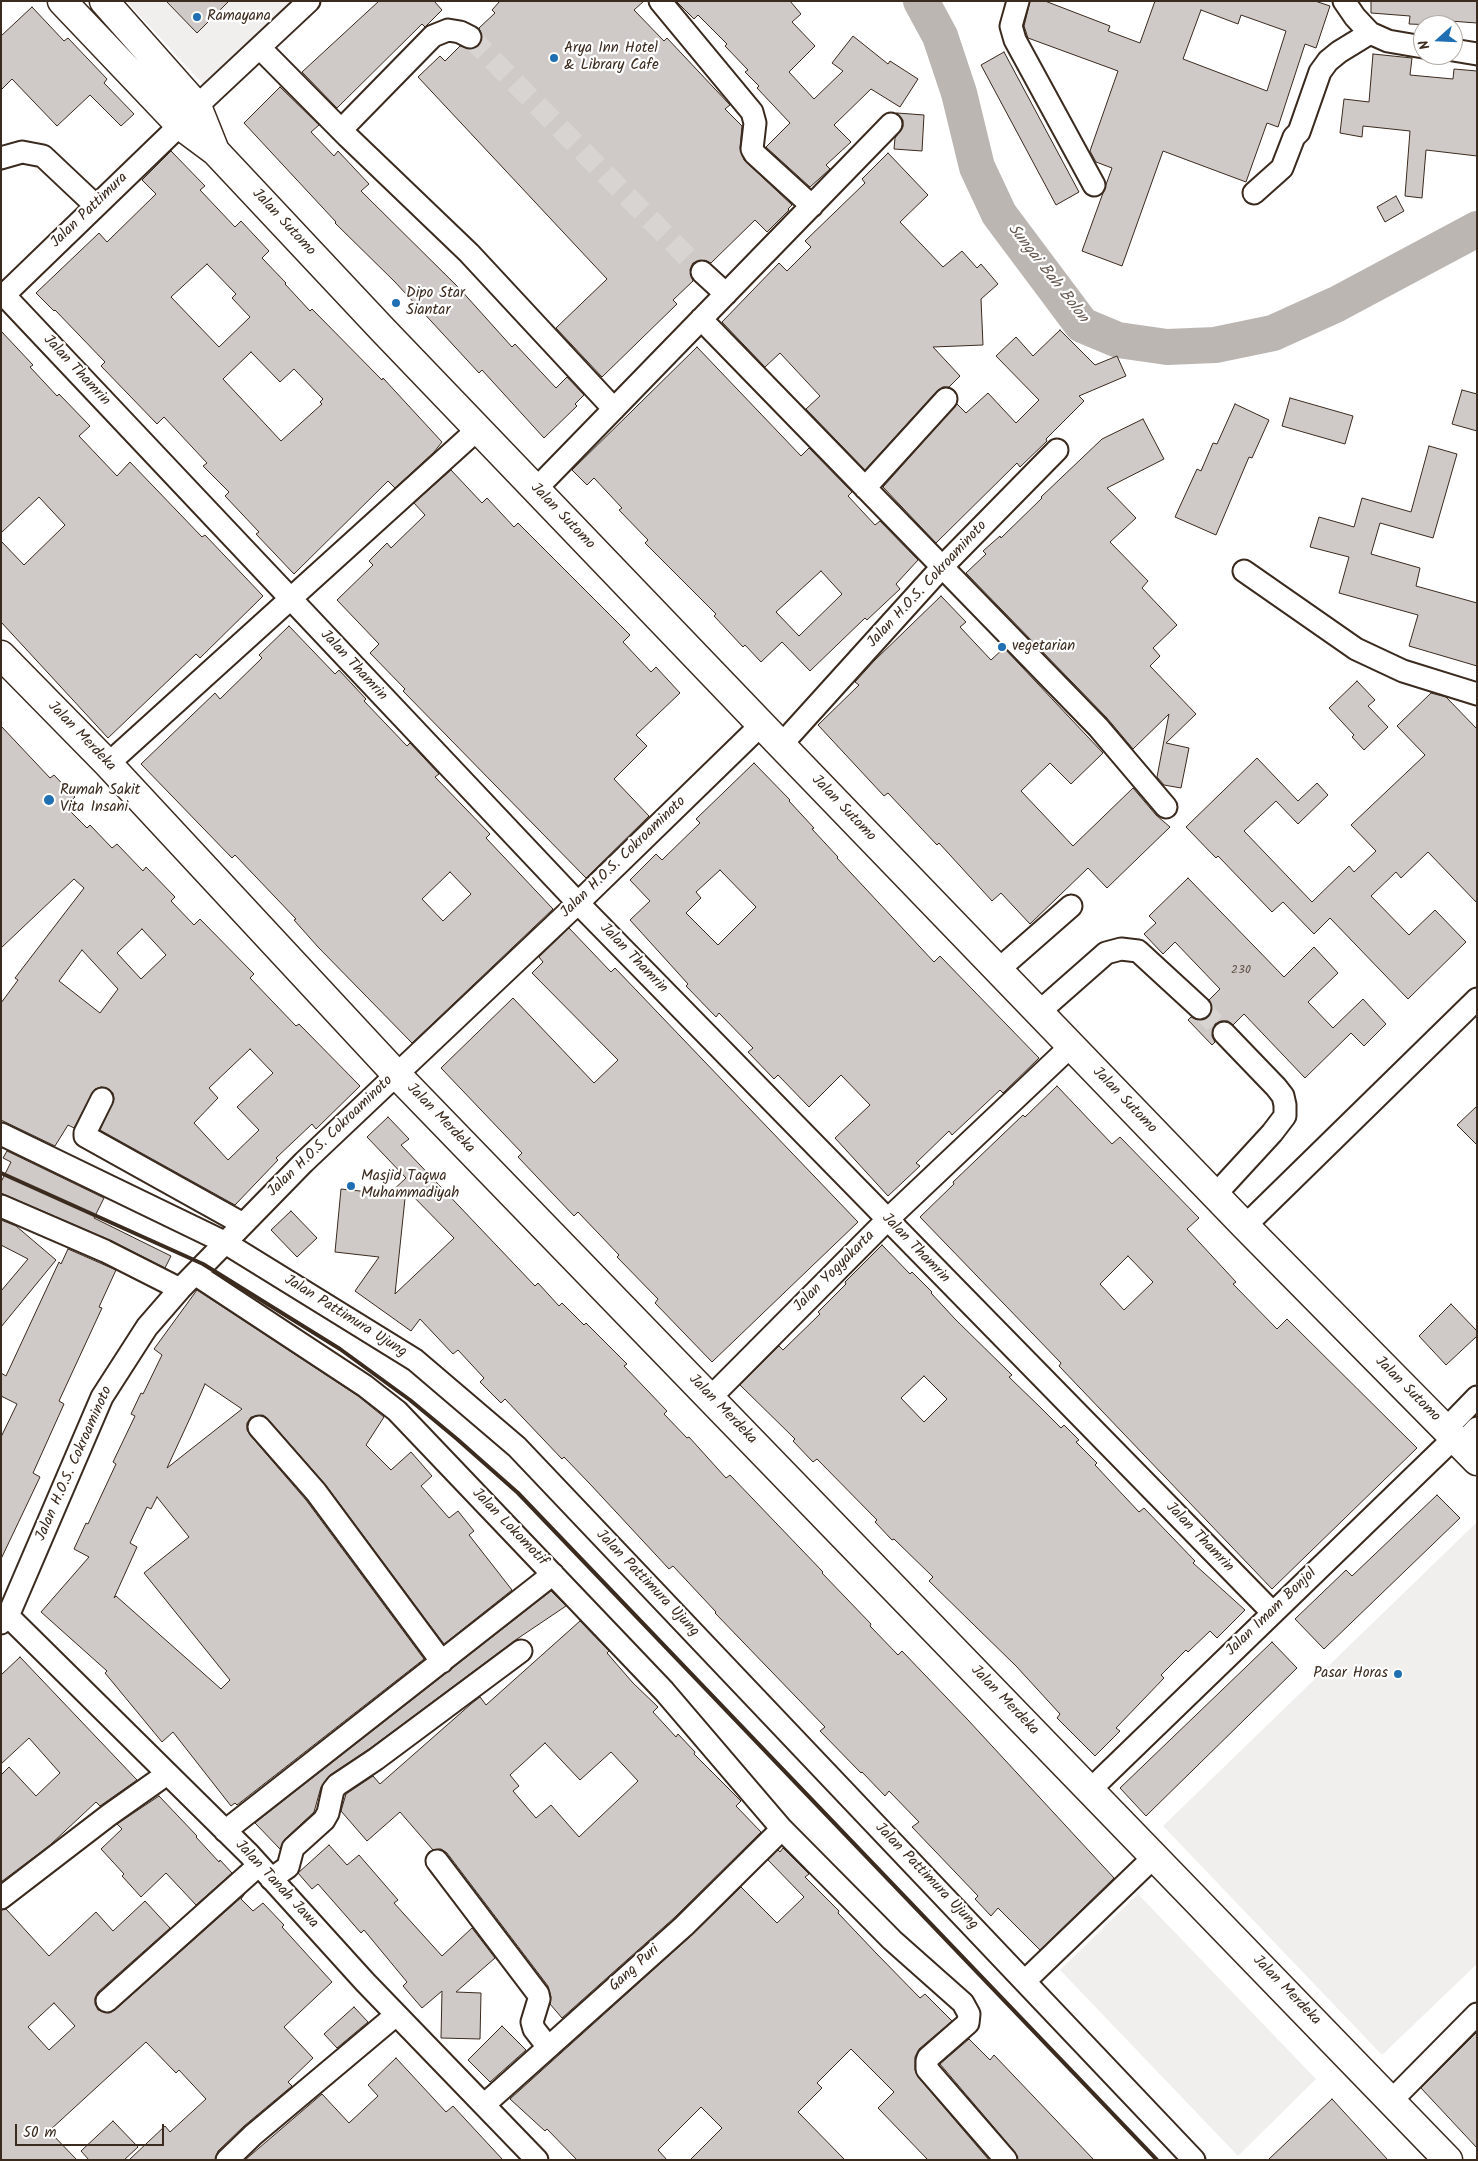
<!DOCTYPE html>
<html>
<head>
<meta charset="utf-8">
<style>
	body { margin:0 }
	#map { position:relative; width:1478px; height:2161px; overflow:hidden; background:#fff; font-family:Kalam,sans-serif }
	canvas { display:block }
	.frame { position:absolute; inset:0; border:2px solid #3b2a1e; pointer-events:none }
	.north { position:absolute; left:1413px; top:15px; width:50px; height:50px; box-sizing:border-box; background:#fff; border:1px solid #b1aaa5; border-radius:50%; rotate:250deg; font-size:14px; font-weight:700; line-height:20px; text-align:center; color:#3b2a1e }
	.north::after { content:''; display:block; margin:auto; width:18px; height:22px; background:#1f6fb2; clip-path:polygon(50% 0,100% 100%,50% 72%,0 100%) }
	.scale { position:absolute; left:15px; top:2124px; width:149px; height:22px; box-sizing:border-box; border:2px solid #3b2a1e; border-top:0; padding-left:6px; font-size:15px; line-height:18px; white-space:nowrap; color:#3b2a1e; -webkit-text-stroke:4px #fff; paint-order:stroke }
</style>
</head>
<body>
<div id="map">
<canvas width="1478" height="2161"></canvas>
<div class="frame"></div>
<div class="north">N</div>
<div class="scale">50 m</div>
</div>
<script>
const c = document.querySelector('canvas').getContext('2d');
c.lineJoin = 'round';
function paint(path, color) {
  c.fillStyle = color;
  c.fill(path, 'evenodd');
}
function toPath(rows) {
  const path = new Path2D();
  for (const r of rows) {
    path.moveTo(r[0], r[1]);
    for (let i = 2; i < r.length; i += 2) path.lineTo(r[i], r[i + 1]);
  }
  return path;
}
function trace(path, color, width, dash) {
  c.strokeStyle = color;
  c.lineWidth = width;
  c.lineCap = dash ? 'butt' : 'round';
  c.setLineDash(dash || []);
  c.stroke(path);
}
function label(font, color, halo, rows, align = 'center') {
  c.font = font + ' Kalam,sans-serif';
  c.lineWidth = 4.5;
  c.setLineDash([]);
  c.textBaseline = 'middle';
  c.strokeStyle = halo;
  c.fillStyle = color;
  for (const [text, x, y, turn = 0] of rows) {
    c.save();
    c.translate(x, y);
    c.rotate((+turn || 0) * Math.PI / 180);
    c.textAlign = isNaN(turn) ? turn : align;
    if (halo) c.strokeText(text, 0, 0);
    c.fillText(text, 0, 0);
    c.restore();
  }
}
paint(toPath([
	[126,1,295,1,203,84],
	[1477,1522,1477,1964,1382,2055,1163,1826],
	[1138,1894,1316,2079,1238,2156,1060,1970]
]), '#f1efee');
trace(toPath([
	[921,1,940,36,959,93,977,167,999,214,1082,325,1118,340,1167,347,1215,345,1273,333,1337,304,1477,229]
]), '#bcb6b3', 36);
const building = toPath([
	[166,1,229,1,197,33,166,1],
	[379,1,434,1,442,10,425,27,422,24,337,108,302,72,379,1],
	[500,1,644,1,634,10,664,41,667,38,730,105,725,109,742,126,740,148,744,160,792,205,788,209,789,210,767,232,755,220,711,263,704,260,693,263,690,270,693,281,673,300,677,304,602,377,556,328,607,279,418,77,440,56,445,61,460,46,470,49,477,47,482,37,479,28,495,13,492,10,500,1],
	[676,1,790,1,801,14,792,22,815,46,789,72,814,99,843,71,832,63,853,36,888,64,890,61,918,79,900,107,871,89,834,125,851,142,826,165,830,169,810,187,766,147,790,123,757,88,759,86,745,72,748,70,725,46,727,44,698,15,694,19,676,1],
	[1030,1,1045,1,1110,26,1108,31,1140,43,1155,1,1315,1,1330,6,1316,48,1305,44,1278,127,1267,123,1246,182,1163,151,1122,266,1082,251,1112,168,1096,162,1090,151,1118,71,1028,38,1024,26,1030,1],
	[1201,10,1238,24,1241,15,1286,31,1267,91,1183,59,1201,10],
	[1371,1,1477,1,1477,23,1436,20,1436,25,1409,24,1410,16,1371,13,1371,1],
	[32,7,64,41,68,38,107,79,104,83,134,114,121,126,90,95,57,126,12,79,1,90,1,36,32,7],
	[1004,52,1079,192,1056,205,981,65,1004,52],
	[1373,54,1412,58,1410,75,1453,79,1454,69,1477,71,1477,156,1426,150,1422,198,1405,196,1410,131,1363,126,1362,137,1340,133,1344,99,1369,102,1373,54],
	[280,87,319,125,311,132,334,156,338,151,369,184,361,191,459,288,512,347,515,344,556,388,567,377,584,395,575,404,577,406,544,438,482,370,479,373,395,282,335,223,336,222,244,123,280,87],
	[897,113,924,115,922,151,894,149,895,138,903,127,903,120,897,113],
	[171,151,205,186,200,190,235,227,241,221,269,251,262,258,286,283,285,284,310,311,312,309,382,380,383,378,442,442,434,452,395,488,388,481,294,574,256,534,259,532,225,496,229,492,203,466,207,463,164,417,157,424,101,366,105,362,55,310,54,311,36,293,99,233,107,242,156,194,142,180,171,151],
	[207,264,236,294,232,298,250,317,219,347,171,297,207,264],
	[251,352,280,382,294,369,323,399,320,402,322,404,281,441,223,379,251,352],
	[888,153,928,195,900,222,943,267,962,251,977,268,981,264,998,284,981,299,983,345,933,347,960,376,949,387,943,387,937,391,865,470,806,409,820,396,780,353,765,367,722,322,779,263,787,271,811,247,805,241,865,183,862,179,888,153],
	[1396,196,1404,211,1385,222,1377,207,1396,196],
	[1060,330,1095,365,1117,356,1126,376,1079,396,1084,401,1046,439,1047,441,1020,467,1017,463,936,543,883,487,957,404,966,413,988,393,1016,423,1039,400,996,356,1016,337,1033,356,1060,330],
	[1,331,33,365,30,367,57,396,59,394,90,426,79,436,117,476,130,462,202,537,205,535,263,596,200,658,196,654,108,738,1,622,1,541,24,565,65,525,39,497,1,533,1,331],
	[697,347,801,456,809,448,852,492,848,496,875,525,880,521,918,560,896,584,900,589,867,620,865,618,810,671,782,642,761,662,745,645,743,647,714,616,716,614,645,543,648,540,619,510,622,508,594,478,587,485,572,470,697,347],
	[821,571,842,594,799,636,776,612,821,571],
	[1462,390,1477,394,1477,431,1452,424,1462,390],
	[1290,398,1353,416,1345,444,1282,426,1290,398],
	[1235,404,1269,420,1252,458,1249,457,1216,535,1175,517,1197,469,1201,471,1213,443,1217,444,1235,404],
	[1143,419,1164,459,1107,488,1136,518,1110,542,1148,581,1142,588,1177,625,1153,648,1160,656,1150,666,1196,714,1166,743,1189,748,1181,788,1164,785,1157,777,1169,714,1133,749,1107,718,966,573,986,554,983,551,1000,536,1001,538,1042,498,1041,497,1102,439,1143,419],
	[1429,446,1457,454,1433,538,1380,523,1371,554,1420,568,1416,586,1477,603,1477,666,1409,646,1418,615,1339,593,1349,557,1310,547,1319,517,1354,527,1362,498,1411,512,1429,446],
	[451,470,482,503,487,498,514,527,518,523,630,635,623,642,651,672,656,667,680,693,636,735,647,746,614,779,649,816,586,878,403,691,405,689,370,653,379,644,337,600,373,565,369,561,387,543,391,548,425,515,414,503,451,470],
	[941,596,966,622,960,627,991,660,1004,648,1103,753,1071,784,1050,763,1021,791,1073,846,1133,788,1156,815,1170,827,1107,888,1088,868,1030,924,1001,893,992,901,939,843,937,845,888,793,884,796,818,725,859,685,855,682,875,660,941,596],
	[289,626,335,674,339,670,366,699,364,701,407,746,410,743,439,774,435,777,490,834,486,838,553,909,412,1043,318,947,294,920,296,919,235,855,232,858,141,764,215,693,220,699,262,658,259,655,289,626],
	[450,872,471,894,443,921,422,899,450,872],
	[1357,681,1375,700,1368,706,1388,727,1364,750,1352,737,1354,735,1329,708,1357,681],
	[1431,693,1446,697,1477,729,1477,903,1428,852,1401,878,1396,872,1371,896,1409,935,1435,910,1466,942,1408,999,1330,918,1314,934,1283,902,1272,912,1218,856,1216,858,1186,827,1257,758,1298,801,1317,783,1328,795,1298,824,1276,801,1244,831,1312,902,1349,866,1354,872,1376,851,1351,825,1425,755,1397,726,1431,693],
	[1,726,50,778,54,775,75,797,65,806,87,828,90,825,112,848,117,844,143,871,146,867,175,897,171,901,194,925,200,919,254,974,250,978,296,1026,299,1024,360,1086,316,1129,312,1124,276,1158,278,1160,235,1205,100,1130,114,1099,113,1093,107,1088,101,1087,95,1089,74,1128,68,1125,55,1146,1,1120,1,1003,18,980,15,978,84,888,74,879,1,948,1,726],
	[142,929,166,955,141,979,117,953,142,929],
	[82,950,118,989,100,1013,59,981,82,950],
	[250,1049,273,1073,237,1107,259,1130,228,1160,194,1123,218,1098,209,1088,250,1049],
	[754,763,790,800,789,801,814,828,812,829,838,857,837,858,934,962,940,956,1039,1058,1003,1093,1000,1090,952,1135,949,1131,916,1163,920,1166,888,1196,835,1138,870,1105,841,1075,809,1107,778,1075,774,1079,748,1052,753,1048,719,1013,716,1017,686,986,688,984,630,920,650,901,630,880,656,854,662,860,700,823,696,819,754,763],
	[720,870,756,907,718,945,686,913,701,898,696,892,720,870],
	[1188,878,1284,977,1314,947,1338,973,1308,1002,1333,1028,1363,999,1386,1024,1364,1046,1351,1033,1305,1078,1244,1014,1233,1025,1228,1021,1221,1021,1215,1024,1212,1036,1215,1042,1212,1045,1188,1020,1191,1017,1198,1020,1209,1017,1212,1010,1209,1000,1220,989,1175,942,1163,954,1144,934,1156,923,1149,916,1188,878],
	[569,928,611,972,615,968,858,1222,712,1362,655,1303,658,1299,617,1257,619,1255,578,1212,574,1216,518,1157,522,1153,441,1068,513,998,594,1083,618,1060,532,973,543,962,539,957,569,928],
	[1057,1086,1112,1144,1120,1137,1199,1218,1187,1229,1236,1282,1233,1284,1277,1329,1287,1319,1417,1448,1272,1589,1059,1366,1061,1363,920,1217,954,1184,953,1182,1023,1115,1025,1117,1057,1086],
	[1128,1256,1153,1282,1124,1310,1100,1284,1128,1256],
	[1477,1106,1477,1145,1457,1125,1477,1106],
	[388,1117,409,1139,401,1145,497,1246,535,1286,538,1283,559,1306,562,1303,584,1325,586,1323,627,1364,624,1366,667,1411,664,1414,687,1438,689,1437,726,1478,730,1475,823,1572,822,1573,871,1624,870,1626,898,1655,902,1651,968,1720,1114,1878,1040,1950,998,1908,991,1916,975,1899,978,1896,912,1827,919,1822,889,1791,885,1796,862,1772,861,1773,820,1731,825,1727,715,1613,716,1612,673,1566,669,1569,590,1484,564,1457,562,1459,505,1399,501,1403,480,1382,484,1378,458,1350,453,1354,420,1319,411,1331,355,1291,379,1257,335,1252,341,1189,389,1194,406,1178,367,1137,388,1117],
	[406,1189,454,1238,395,1294,406,1189],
	[7,1151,104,1198,94,1218,171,1256,165,1268,110,1240,1,1193,1,1182,11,1162,3,1158,7,1151],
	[291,1211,317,1238,297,1257,271,1230,291,1211],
	[1,1220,16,1226,56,1260,1,1327,1,1291,28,1259,1,1245,1,1220],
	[882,1245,910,1274,912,1272,932,1292,931,1293,955,1319,1012,1375,1009,1377,1041,1408,1061,1428,1064,1425,1079,1440,1076,1442,1097,1463,1095,1465,1139,1512,1144,1508,1195,1561,1193,1563,1245,1610,1217,1638,1210,1631,1188,1652,1186,1650,1161,1675,1164,1678,1116,1728,1120,1731,1095,1756,1057,1718,1060,1714,1016,1666,929,1581,933,1577,894,1539,892,1540,875,1522,877,1520,817,1459,813,1462,793,1441,795,1439,740,1385,779,1346,783,1350,820,1314,818,1312,846,1284,845,1282,882,1245],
	[924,1376,947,1399,924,1422,901,1398,924,1376],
	[68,1249,116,1270,99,1307,102,1308,59,1401,64,1404,33,1473,40,1477,1,1559,1,1437,17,1404,1,1396,1,1373,6,1376,59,1262,61,1264,68,1249],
	[197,1290,358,1396,384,1417,366,1445,391,1470,411,1452,432,1476,421,1486,449,1518,458,1511,474,1531,469,1535,512,1590,444,1644,325,1484,268,1419,263,1415,251,1417,247,1423,247,1430,250,1435,306,1500,424,1659,237,1805,235,1803,231,1806,173,1732,162,1742,105,1673,107,1671,41,1612,89,1557,74,1549,86,1523,88,1524,116,1464,113,1462,135,1416,131,1414,141,1393,143,1394,162,1355,154,1349,197,1290],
	[205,1384,242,1409,167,1468,191,1416,205,1384],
	[157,1497,189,1537,144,1573,230,1680,221,1689,116,1596,114,1598,137,1547,130,1543,147,1507,151,1509,157,1497],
	[1451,1304,1477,1331,1477,1336,1446,1365,1419,1336,1451,1304],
	[1437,1495,1460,1518,1324,1649,1295,1619,1346,1570,1352,1576,1437,1495],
	[551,1591,566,1606,514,1641,369,1749,330,1775,321,1787,314,1812,285,1839,280,1849,255,1823,551,1591],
	[580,1621,609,1651,607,1653,633,1683,658,1707,653,1712,676,1737,678,1734,695,1752,694,1754,741,1801,736,1806,761,1832,675,1917,562,2018,550,2004,551,1997,548,1986,447,1853,441,1849,433,1850,400,1812,367,1841,341,1811,346,1794,373,1776,380,1784,471,1704,480,1697,486,1705,580,1621],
	[545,1743,580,1780,611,1752,638,1781,579,1837,551,1805,536,1818,513,1791,519,1786,510,1775,545,1743],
	[1272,1642,1297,1668,1146,1816,1120,1788,1272,1642],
	[20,1657,137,1780,100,1806,96,1802,50,1845,1,1882,1,1775,9,1767,36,1796,60,1773,29,1738,1,1764,1,1675,20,1657],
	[159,1796,197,1836,196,1837,219,1862,220,1860,232,1873,196,1905,166,1873,141,1897,122,1876,124,1874,101,1849,122,1829,117,1824,159,1796],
	[329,1845,347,1865,359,1855,398,1900,394,1903,442,1956,472,1928,495,1958,456,1992,481,1993,480,2039,441,2038,442,1991,422,2008,403,1986,407,1982,364,1930,361,1933,318,1884,312,1889,298,1873,329,1845],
	[783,1848,809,1874,805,1877,839,1911,838,1913,876,1953,920,1998,925,1994,952,2021,919,2049,915,2057,915,2070,918,2077,989,2160,928,2160,878,2108,894,2092,851,2049,817,2083,822,2088,798,2112,845,2160,690,2160,722,2128,701,2107,658,2150,667,2160,577,2160,547,2129,545,2131,510,2099,692,1935,741,1887,777,1923,804,1897,768,1860,778,1850,780,1852,783,1848],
	[244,1895,241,1899,253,1911,263,1903,284,1925,282,1927,332,1982,284,2027,313,2058,288,2082,292,2086,244,2126,218,2151,215,2160,129,2160,165,2126,170,2132,206,2099,179,2070,176,2073,146,2042,49,2131,77,2160,1,2160,1,1910,6,1909,49,1956,96,1912,113,1931,145,1901,170,1928,98,1992,95,1998,95,2004,98,2010,109,2013,115,2010,244,1895],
	[54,2003,75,2026,49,2050,28,2027,54,2003],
	[354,2007,368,2022,337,2048,324,2034,354,2007],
	[502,2026,526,2050,490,2082,468,2060,502,2026],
	[1477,2032,1477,2148,1421,2088,1477,2032],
	[969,2039,990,2060,994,2055,1094,2160,1018,2160,1015,2152,940,2064,969,2039],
	[396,2058,446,2112,453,2106,503,2160,245,2160,322,2094,349,2123,378,2096,368,2085,396,2058],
	[1332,2099,1388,2160,1268,2160,1332,2099],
	[113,2121,138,2147,124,2160,89,2160,81,2151,113,2121]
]);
paint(building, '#cfcac7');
trace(building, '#3b2a1e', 1);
trace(toPath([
	[470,37,702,272],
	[1200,1008,1224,1033]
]), '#d8d4d2', 21, [21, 11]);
const minor = toPath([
	[660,1,752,112,755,123,752,149,755,154,812,206],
	[1018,1,1011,26,1015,40,1094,185],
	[1344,1,1355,17,1370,33,1388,41,1423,47],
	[260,48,348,137,469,253,614,409],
	[1453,50,1477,54],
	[197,106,309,1],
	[341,130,433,36,448,30,460,32,470,37],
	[1,158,22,152,43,156,96,206],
	[1254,193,1282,168,1294,137,1299,132,1320,72,1328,61,1339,52,1370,33],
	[702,272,726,294],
	[4,295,578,903,1272,1612],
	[1,298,180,125],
	[701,319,1098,727,1166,807],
	[865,488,946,399],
	[536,489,891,124],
	[1244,571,1356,649,1403,671,1477,694],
	[781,745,942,567,1057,450],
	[108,764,478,429],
	[998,970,1071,906],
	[1039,1012,1106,953,1121,949,1138,951,1200,1008],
	[102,1099,85,1133,85,1136,243,1224],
	[1,1134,224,1242,415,1360,517,1447,1194,2160],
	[1215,1195,1272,1133,1285,1116,1285,1105,1283,1096,1276,1087,1224,1033],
	[1,1206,105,1251,180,1289],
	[1245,1226,1477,999],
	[195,1274,365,1386,397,1411,664,1691,782,1829,892,1940,963,2003,969,2014,968,2023,928,2058,927,2061,927,2069,1006,2160],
	[710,1398,887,1220,1071,1046],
	[259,1427,316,1492,442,1662],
	[1446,1429,1477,1397],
	[1461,1445,1477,1428],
	[8,1616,249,1854,365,1982,537,2160],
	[1,1623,8,1616,102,1397,147,1327,180,1289,304,1162,578,903,761,725],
	[1091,1789,1454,1438],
	[225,1831,553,1574],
	[437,1861,538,1994,539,1999,532,2022,534,2029,548,2047],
	[271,1879,288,1867,293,1848,324,1820,328,1813,333,1790,337,1785,376,1759,521,1651],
	[1,1898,109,1815,167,1774],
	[1025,1981,1155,1856],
	[107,2001,259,1865],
	[1392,2100,1477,2014],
	[485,2104,684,1926,782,1829],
	[227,2160,253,2135,396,2015]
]);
const major = toPath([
	[62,1,180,125,215,151,382,329,781,745,1245,1226,1477,1461],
	[104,1,197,106,215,151],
	[1,655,108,764,397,1075,1448,2160]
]);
trace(minor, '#3b2a1e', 25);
trace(major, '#3b2a1e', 31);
trace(minor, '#fff', 21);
trace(major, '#fff', 28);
trace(toPath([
	[1,1173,203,1264,340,1349,410,1400,457,1439,518,1493,1157,2160]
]), '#3b2a1e', 4);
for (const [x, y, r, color] of [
	[197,17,5,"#1f6fb2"],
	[554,58,5,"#1f6fb2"],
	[396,303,5,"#1f6fb2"],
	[1002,647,5,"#1f6fb2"],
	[49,800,6,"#1f6fb2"],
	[351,1186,5,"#1f6fb2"],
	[1398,1674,5,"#1f6fb2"]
]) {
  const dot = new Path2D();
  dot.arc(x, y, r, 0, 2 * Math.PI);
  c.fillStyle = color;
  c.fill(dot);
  trace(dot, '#fff', 2);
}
label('12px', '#605248', null, [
	["230",1241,971]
]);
label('15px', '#3b2a1e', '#fff', [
	["Ramayana",207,17],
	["Arya Inn Hotel",564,49],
	["& Library Cafe",564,66],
	["Dipo Star",406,294],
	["Siantar",406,311],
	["vegetarian",1012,647],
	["Rumah Sakit",60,791],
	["Vita Insani",60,808],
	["Masjid Taqwa",361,1177],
	["Muhammadiyah",361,1194],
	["Pasar Horas",1388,1674,"right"]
], 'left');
label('15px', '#3b2a1e', '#fff', [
	["Jalan Pattimura",90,211,-44],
	["Jalan Sutomo",283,223,47],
	["Jalan Thamrin",76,371,47],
	["Jalan Sutomo",562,517,46],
	["Jalan H.O.S. Cokroaminoto",928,585,-47],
	["Jalan Thamrin",353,666,47],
	["Jalan Merdeka",81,737,46],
	["Jalan Sutomo",843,809,46],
	["Jalan H.O.S. Cokroaminoto",624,858,-44],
	["Jalan Thamrin",633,959,46],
	["Jalan Sutomo",1124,1101,46],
	["Jalan Merdeka",440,1119,46],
	["Jalan H.O.S. Cokroaminoto",331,1137,-44],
	["Jalan Thamrin",915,1249,46],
	["Jalan Yogyakarta",835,1272,-45],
	["Jalan Pattimura Ujung",345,1317,32],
	["Jalan Sutomo",1407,1390,45],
	["Jalan Merdeka",722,1410,46],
	["Jalan H.O.S. Cokroaminoto",75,1464,-66],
	["Jalan Lokomotif",509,1528,46],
	["Jalan Thamrin",1199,1538,46],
	["Jalan Pattimura Ujung",647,1584,46],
	["Jalan Imam Bonjol",1272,1613,-44],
	["Jalan Merdeka",1004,1701,46],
	["Jalan Pattimura Ujung",926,1877,46],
	["Jalan Tanah Jawa",276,1885,47],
	["Gang Puri",635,1969,-42],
	["Jalan Merdeka",1286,1991,46]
]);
label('italic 16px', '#685b52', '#fff', [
	["Sungai Bah Bolon",1047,274,52]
]);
</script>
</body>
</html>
